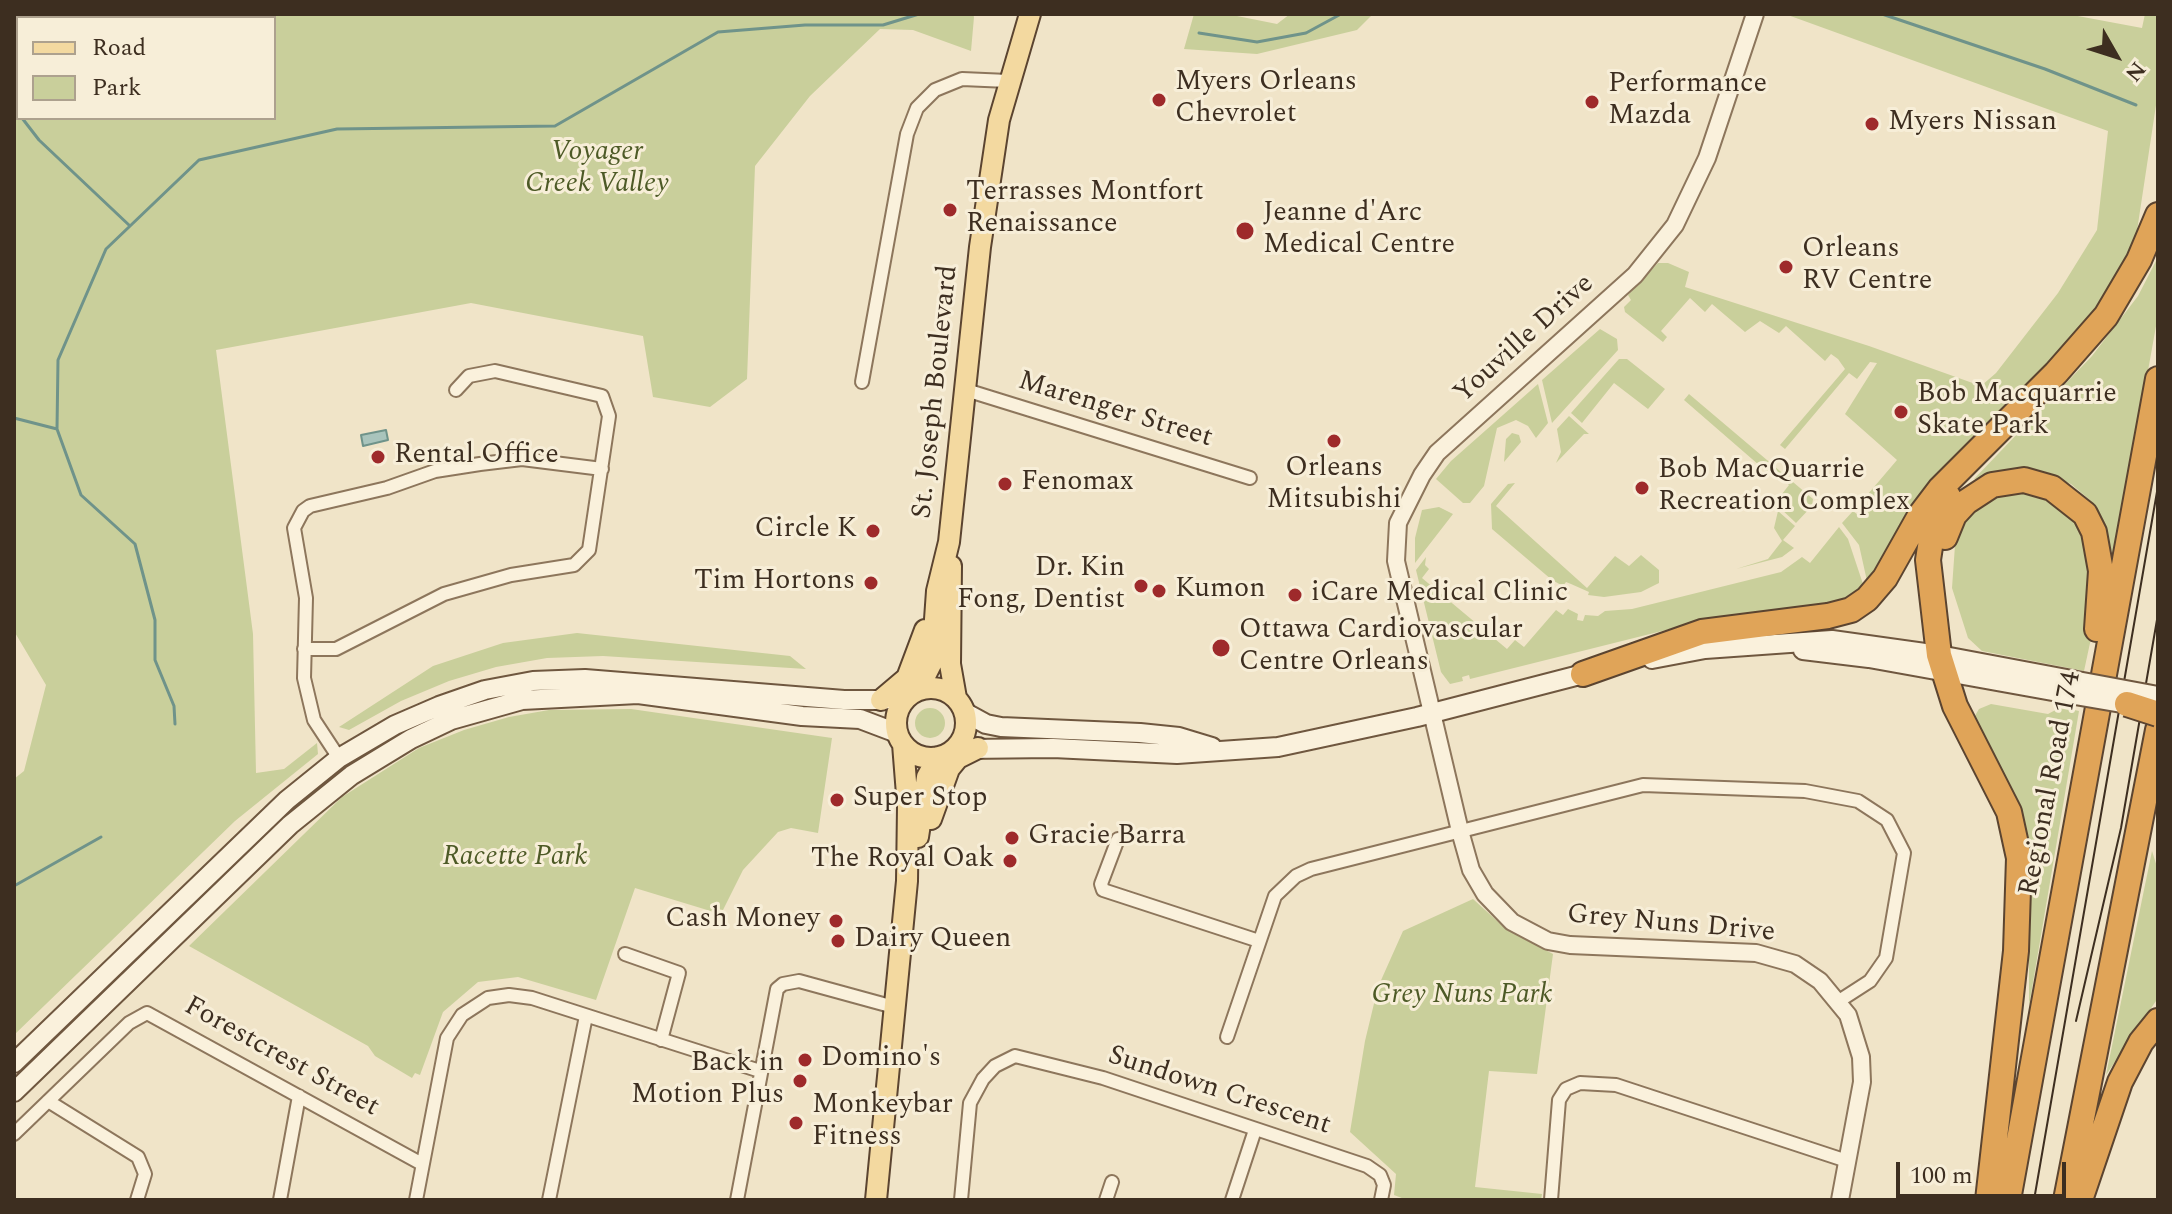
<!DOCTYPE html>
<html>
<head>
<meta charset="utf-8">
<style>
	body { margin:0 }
	#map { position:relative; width:2172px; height:1214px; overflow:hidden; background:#f0e4c8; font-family:Spectral,serif }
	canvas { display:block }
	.frame { position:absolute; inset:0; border:16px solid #3d2e20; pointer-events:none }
	.legend { position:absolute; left:16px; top:16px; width:260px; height:104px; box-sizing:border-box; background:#f7eed8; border:2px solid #ada18e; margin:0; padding:10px 14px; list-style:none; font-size:24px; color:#3d2e20 }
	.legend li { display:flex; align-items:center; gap:16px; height:40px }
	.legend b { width:40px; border:2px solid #ada18e }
	.north { position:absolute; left:2076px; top:16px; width:80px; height:80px; -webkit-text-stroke:6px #f7eed8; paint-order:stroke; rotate:129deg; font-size:22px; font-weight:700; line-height:32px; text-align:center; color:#3d2e20 }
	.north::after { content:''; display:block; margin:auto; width:28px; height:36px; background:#3d2e20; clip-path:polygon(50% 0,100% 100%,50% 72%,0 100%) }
	.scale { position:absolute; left:1896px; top:1162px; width:170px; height:36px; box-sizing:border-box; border:4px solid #3d2e20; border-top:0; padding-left:10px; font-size:24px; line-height:28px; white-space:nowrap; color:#3d2e20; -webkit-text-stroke:6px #f7eed8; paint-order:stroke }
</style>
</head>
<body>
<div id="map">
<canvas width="2172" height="1214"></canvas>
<div class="frame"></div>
<ul class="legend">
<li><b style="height:10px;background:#f3d9a0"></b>Road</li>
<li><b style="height:22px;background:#c9cf9b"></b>Park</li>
</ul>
<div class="north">N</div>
<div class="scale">100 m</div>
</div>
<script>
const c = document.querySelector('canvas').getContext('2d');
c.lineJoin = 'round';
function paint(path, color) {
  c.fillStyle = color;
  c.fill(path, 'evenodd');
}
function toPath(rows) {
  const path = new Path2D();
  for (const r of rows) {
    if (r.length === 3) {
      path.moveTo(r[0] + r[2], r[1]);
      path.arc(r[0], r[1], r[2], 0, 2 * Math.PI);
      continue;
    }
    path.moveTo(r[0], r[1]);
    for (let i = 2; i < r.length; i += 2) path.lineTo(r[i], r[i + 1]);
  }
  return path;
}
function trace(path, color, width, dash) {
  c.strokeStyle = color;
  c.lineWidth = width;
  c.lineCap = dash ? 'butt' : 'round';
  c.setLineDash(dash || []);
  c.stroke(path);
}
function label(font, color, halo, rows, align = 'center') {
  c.font = font + ' Spectral,serif';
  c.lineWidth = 6;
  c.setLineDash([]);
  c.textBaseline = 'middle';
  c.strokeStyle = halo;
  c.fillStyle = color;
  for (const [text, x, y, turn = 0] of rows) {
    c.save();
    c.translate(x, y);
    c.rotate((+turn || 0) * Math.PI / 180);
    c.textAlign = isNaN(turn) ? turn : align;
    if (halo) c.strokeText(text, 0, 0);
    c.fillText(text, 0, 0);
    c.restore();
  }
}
paint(toPath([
	[14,14,973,14,974,17,971,51,913,30,880,29,810,96,755,166,747,379,710,407,653,397,643,336,471,303,216,350,253,634,256,773,284,769,317,743,318,754,235,821,14,1035,14,779,24,771,46,685,14,631],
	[18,18,274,18,274,118,18,118],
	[1194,14,1227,14,1277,24,1290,14,1373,14,1357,30,1257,54,1184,49],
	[1785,14,2067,14,2142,28,2145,14,2158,14,2158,92,2135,244,2097,315,1867,581,1859,545,1842,523,1853,511,1858,515,1873,498,1868,494,1897,460,1845,414,1877,363,1870,362,1857,379,1849,373,1785,449,1780,445,1845,369,1838,359,1831,354,1825,361,1786,326,1779,333,1760,321,1745,332,1712,304,1705,312,1690,298,1661,331,1667,337,1663,342,1625,312,1624,307,1631,300,1628,295,1658,263,1668,263,1689,272,1685,287,1869,346,1981,386,1996,373,2058,293,2097,230,2108,131],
	[2158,257,2158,315,2114,560,2102,518,2091,501,2071,484,2030,469,1974,479,2092,356,2138,296],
	[1600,329,1617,339,1618,350,1552,423,1542,380],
	[1619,359,1627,359,1665,389,1648,409,1614,383,1582,423,1571,413],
	[1538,384,1548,423,1536,438,1528,426,1516,420,1497,428,1484,486,1470,503,1463,503,1436,479,1451,461],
	[1689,394,1813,499,1812,506,1796,523,1779,507,1787,498,1782,494,1789,485,1771,468,1767,472,1684,400],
	[1569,416,1589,434,1584,434,1556,463,1561,452,1557,429],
	[1512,433,1519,435,1521,442,1504,462,1506,439],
	[1515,483,1496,506,1587,588,1615,556,1629,566,1641,555,1659,570,1659,583,1641,592,1604,597,1588,595,1589,592,1571,584,1566,582,1563,586,1552,580,1492,529,1491,504,1508,484],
	[2014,489,2052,497,2090,536,2093,629,2084,671,1982,651,1968,638,1952,588,1956,531,1976,504],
	[1439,507,1453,514,1415,563,1415,538,1422,510],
	[1778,511,1795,526,1783,540,1794,548,1782,557,1736,569,1768,559,1782,541,1774,528],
	[1839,527,1848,539,1864,587,1841,601,1690,624,1470,679,1469,675,1462,677,1463,681,1450,684,1441,672,1416,570,1426,557,1425,565,1429,569,1422,578,1507,649,1515,640,1524,647,1556,610,1563,615,1568,609,1578,614,1577,620,1583,621,1585,615,1598,616,1605,611,1632,609,1781,572,1802,557,1810,563],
	[577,633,790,656,806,669,603,656,547,658,496,667,449,681,401,701,349,730,339,727,433,666,503,643],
	[1991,704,2048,714,2061,707,2079,711,2029,1006,2029,884,1973,719,1979,709],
	[930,723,15],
	[631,709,832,738,818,833,791,828,778,832,743,870,723,910,718,909,717,913,635,888,596,1000,518,977,478,982,443,1012,420,1075,415,1073,412,1078,375,1056,368,1046,189,946,342,797,419,748,464,730,509,717,549,710],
	[2152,851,2158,870,2158,998,2106,1075],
	[1473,899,1507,930,1553,954,1537,1074,1489,1071,1475,1187,1542,1194,1541,1200,1407,1200,1394,1195,1396,1174,1350,1132,1365,1041,1378,987,1403,931]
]), '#c9cf9b');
const water = toPath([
	[386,430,388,440,363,446,361,435,386,430]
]);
paint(water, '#a9c4bc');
trace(water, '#6f938a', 2);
trace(toPath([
	[1882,14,2045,69,2136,105],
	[1199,33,1257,42,1306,33,1341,14],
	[14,106,18,112],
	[22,118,39,140,130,226],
	[14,418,57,429],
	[175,724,174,706,155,660,155,620,135,544,81,495,57,429,58,360,106,249,199,160,337,129,555,126,718,32,805,25,883,25,919,14],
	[14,886,101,837]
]), '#6f938a', 3);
const minor = toPath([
	[862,382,907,134,917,108,935,90,962,79,1008,81],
	[966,390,1250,478],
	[304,649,336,649,444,594,511,575,574,565,589,550,609,416,602,396,495,371,469,376,456,390],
	[339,758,314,720,304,678,306,598,294,528,303,511,310,506,387,488,435,471,480,464,522,459,602,469],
	[1118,839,1101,884,1103,890,1259,941],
	[625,954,679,973,661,1040],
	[1227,1037,1275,896,1296,876,1311,869,1643,785,1805,791,1858,801,1887,820,1904,853,1886,958,1870,981,1839,1001],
	[48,1101,138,1157,145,1174,137,1200],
	[14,1134,129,1023,147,1013,422,1164],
	[280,1200,299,1096],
	[416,1200,447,1038,462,1015,488,998,509,995,532,998,760,1071],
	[549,1200,586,1016],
	[737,1200,777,989,783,984,799,981,894,1007],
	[961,1200,970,1103,983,1079,995,1066,1015,1056,1103,1078,1367,1166,1380,1175,1384,1185,1381,1200],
	[1106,1200,1112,1182],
	[1232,1200,1255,1130],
	[1551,1200,1559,1100,1566,1089,1580,1083,1616,1085,1847,1161]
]);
const tertiary = toPath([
	[1755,14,1707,158,1675,225,1635,275,1437,453,1422,475,1398,523,1396,561,1460,831,1471,870,1485,894,1512,922,1548,941,1570,945,1756,953,1795,964,1820,981,1848,1015,1861,1057,1862,1082,1840,1200]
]);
const secondary = toPath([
	[1803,650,1869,658,2069,694],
	[1652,659,1705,649,1832,640,1939,655,2072,680],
	[964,712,986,724,1001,727,1140,733,1179,737,1212,747],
	[967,749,1053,748,1177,754,1278,747,1417,717,1595,671],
	[14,1063,287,800,339,758,395,725,439,706,485,690,533,681,585,679,844,700,881,700,908,696],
	[14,1092,290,825,352,775,411,739,451,720,522,700,638,694,802,716,860,719,897,733]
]);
const primary = toPath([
	[951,566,950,664,956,698],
	[931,723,35],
	[918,690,932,662,937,591,949,542,980,247,999,120,1030,14],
	[881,700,907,678,925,630],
	[931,819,949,769,958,758,978,748],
	[918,837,927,777,938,757],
	[876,1200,907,881,908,807,903,744]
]);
const motorway = toPath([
	[1948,496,1933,527,1928,560,1939,655,1955,706,2009,812,2019,858,2016,951,1988,1200],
	[1945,537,1954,515,1966,502,1992,485,2024,480,2052,488,2085,514,2094,532,2101,571,2097,629],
	[1583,674,1702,632,1828,616,1851,610,1867,599,1885,578,1921,514,1940,489,2056,373,2106,316,2139,260,2158,215],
	[2008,1200,2158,379],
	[2066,1200,2158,730],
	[2080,1200,2120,1082,2141,1042,2158,1021]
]);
trace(minor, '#8d765c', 16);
trace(tertiary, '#8d765c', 20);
trace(secondary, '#6f573f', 22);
trace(primary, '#5b4430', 24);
trace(motorway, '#5b4430', 28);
trace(minor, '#faf1dc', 12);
trace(tertiary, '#faf1dc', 16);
trace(secondary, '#faf1dc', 18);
trace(primary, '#f3d9a0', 20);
trace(motorway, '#e0a458', 24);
trace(toPath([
	[2076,1021,2121,828,2158,614],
	[2034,1200,2158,486]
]), '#3d2e20', 2);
const secondaryBridge = toPath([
	[2072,680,2158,696],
	[2069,694,2139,706]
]);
const motorwayBridge = toPath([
	[2127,704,2158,714]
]);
trace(secondaryBridge, '#6f573f', 22, []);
trace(motorwayBridge, '#5b4430', 28, []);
trace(secondaryBridge, '#faf1dc', 18);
trace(motorwayBridge, '#e0a458', 24);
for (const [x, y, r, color] of [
	[1159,100,8,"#9e2a2b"],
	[1592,102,8,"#9e2a2b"],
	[1872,124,8,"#9e2a2b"],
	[950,210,8,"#9e2a2b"],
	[1245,231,10,"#9e2a2b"],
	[1786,267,8,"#9e2a2b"],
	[1901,412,8,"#9e2a2b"],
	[1334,441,8,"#9e2a2b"],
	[378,457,8,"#9e2a2b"],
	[1005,484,8,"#9e2a2b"],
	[1642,488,8,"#9e2a2b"],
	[873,531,8,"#9e2a2b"],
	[871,583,8,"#9e2a2b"],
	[1141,586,8,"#9e2a2b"],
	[1159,591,8,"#9e2a2b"],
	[1295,595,8,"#9e2a2b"],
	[1221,648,10,"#9e2a2b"],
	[837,800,8,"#9e2a2b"],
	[1012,838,8,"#9e2a2b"],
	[1010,861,8,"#9e2a2b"],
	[836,921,8,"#9e2a2b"],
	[838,941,8,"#9e2a2b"],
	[805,1060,8,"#9e2a2b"],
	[800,1081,8,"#9e2a2b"],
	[796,1123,8,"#9e2a2b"]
]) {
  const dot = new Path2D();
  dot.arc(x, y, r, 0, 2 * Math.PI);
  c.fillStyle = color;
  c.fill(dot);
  trace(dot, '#f7eed8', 3);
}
label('28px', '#3d2e20', '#f7eed8', [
	["Myers Orleans",1175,84],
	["Chevrolet",1175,116],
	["Performance",1608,86],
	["Mazda",1608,118],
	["Myers Nissan",1888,124],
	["Terrasses Montfort",966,194],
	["Renaissance",966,226],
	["Jeanne d'Arc",1263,215],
	["Medical Centre",1263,247],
	["Orleans",1802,251],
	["RV Centre",1802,283],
	["Bob Macquarrie",1917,396],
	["Skate Park",1917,428],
	["Rental Office",394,457],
	["Orleans",1334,470,"center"],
	["Mitsubishi",1334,502,"center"],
	["Bob MacQuarrie",1658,472],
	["Recreation Complex",1658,504],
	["Fenomax",1021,484],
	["Circle K",857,531,"right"],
	["Dr. Kin",1125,570,"right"],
	["Fong, Dentist",1125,602,"right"],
	["Tim Hortons",855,583,"right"],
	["Kumon",1175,591],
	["iCare Medical Clinic",1311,595],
	["Ottawa Cardiovascular",1239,632],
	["Centre Orleans",1239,664],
	["Super Stop",853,800],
	["Gracie Barra",1028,838],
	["The Royal Oak",994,861,"right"],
	["Cash Money",820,921,"right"],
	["Dairy Queen",854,941],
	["Domino's",821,1060],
	["Back in",784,1065,"right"],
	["Motion Plus",784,1097,"right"],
	["Monkeybar",812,1107],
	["Fitness",812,1139]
], 'left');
label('italic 28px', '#4d5a26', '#f7eed8', [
	["Voyager",597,154],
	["Creek Valley",597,186],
	["Racette Park",515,859],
	["Grey Nuns Park",1462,997]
]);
label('28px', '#3d2e20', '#f7eed8', [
	["Youville Drive",1525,340,-42],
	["St. Joseph Boulevard",937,392,-84],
	["Marenger Street",1115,411,17],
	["Regional Road 174",2052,784,-79],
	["Grey Nuns Drive",1671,925,5],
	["Forestcrest Street",281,1058,29],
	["Sundown Crescent",1219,1092,18]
]);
</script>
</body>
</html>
